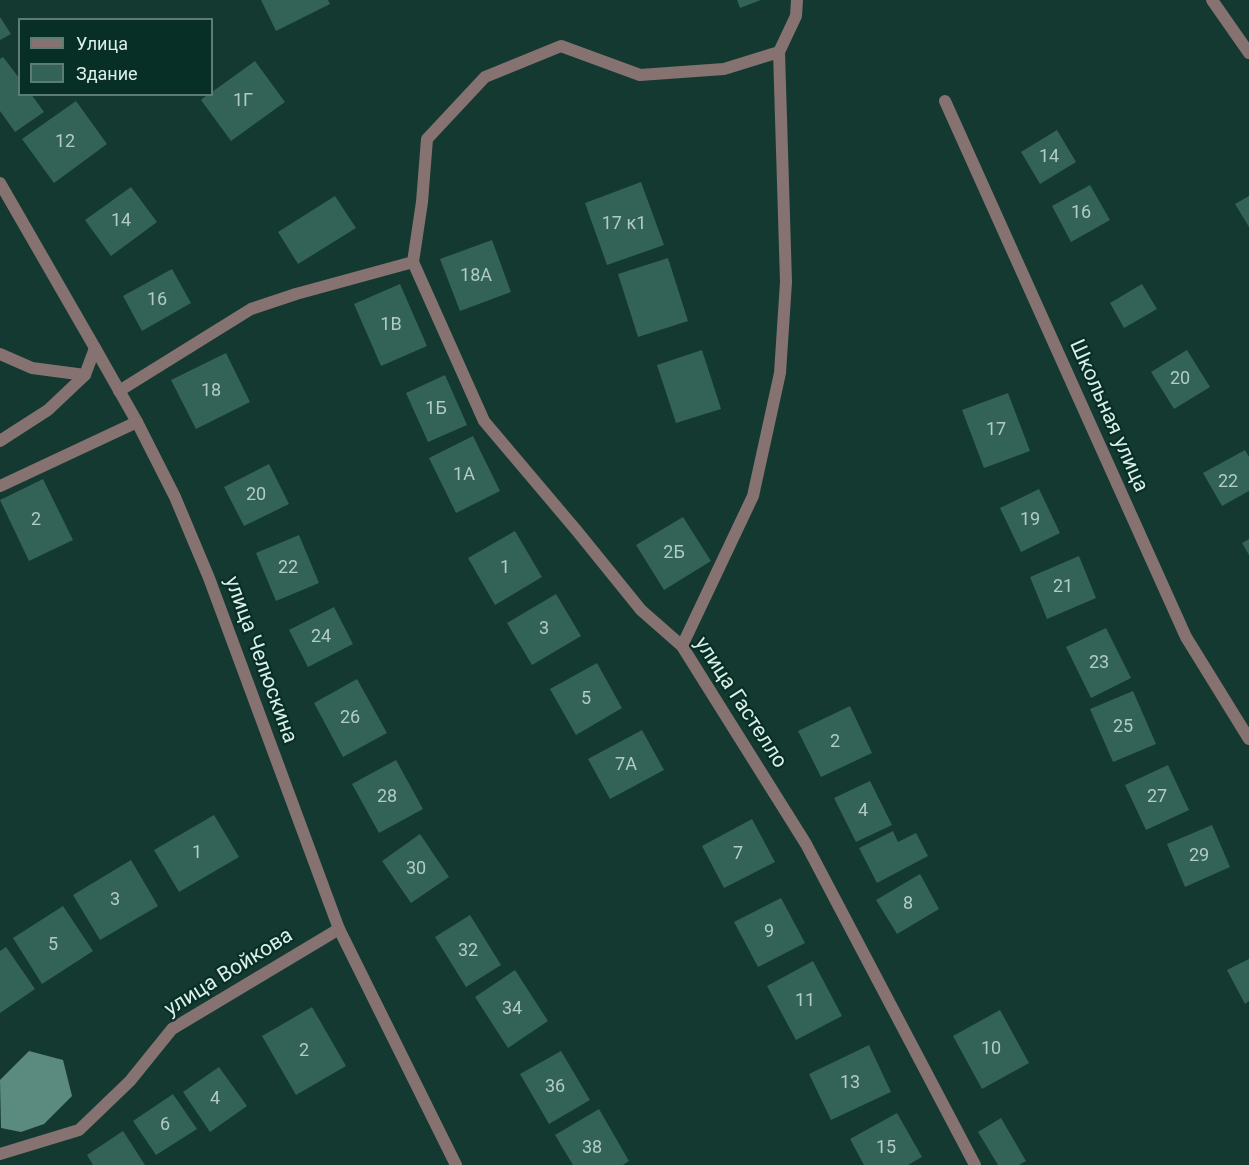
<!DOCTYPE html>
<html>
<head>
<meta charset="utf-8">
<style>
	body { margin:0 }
	#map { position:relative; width:1249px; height:1165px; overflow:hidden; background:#143930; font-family:Roboto,sans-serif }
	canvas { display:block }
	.legend { position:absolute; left:18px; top:18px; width:195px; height:78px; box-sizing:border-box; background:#082f26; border:2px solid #5c7c74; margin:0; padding:8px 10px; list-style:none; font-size:18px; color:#dbefe9 }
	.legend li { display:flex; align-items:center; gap:12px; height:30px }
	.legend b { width:30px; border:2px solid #5c7c74 }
</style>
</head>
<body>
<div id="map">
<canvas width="1249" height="1165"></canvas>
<ul class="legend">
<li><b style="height:8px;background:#857271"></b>Улица</li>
<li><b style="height:16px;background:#336256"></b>Здание</li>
</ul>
</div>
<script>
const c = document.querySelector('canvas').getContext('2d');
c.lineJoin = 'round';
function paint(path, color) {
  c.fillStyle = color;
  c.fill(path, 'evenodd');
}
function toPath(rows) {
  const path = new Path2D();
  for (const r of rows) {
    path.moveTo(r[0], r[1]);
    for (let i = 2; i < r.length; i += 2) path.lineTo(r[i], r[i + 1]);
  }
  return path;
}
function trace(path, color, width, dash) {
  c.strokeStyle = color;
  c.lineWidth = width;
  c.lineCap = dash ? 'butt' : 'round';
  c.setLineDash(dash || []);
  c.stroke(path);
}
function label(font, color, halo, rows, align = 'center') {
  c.font = font + ' Roboto,sans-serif';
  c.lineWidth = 4.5;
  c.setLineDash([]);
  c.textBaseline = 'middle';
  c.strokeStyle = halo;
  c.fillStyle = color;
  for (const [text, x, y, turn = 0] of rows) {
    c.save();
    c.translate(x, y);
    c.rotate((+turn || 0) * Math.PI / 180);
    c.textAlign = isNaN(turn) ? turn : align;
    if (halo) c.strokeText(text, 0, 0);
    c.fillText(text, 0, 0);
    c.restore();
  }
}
paint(toPath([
	[29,1051,63,1060,72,1096,44,1124,21,1132,1,1128,0,1080]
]), '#5b8b7e');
paint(toPath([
	[261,0,328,0,330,4,276,31],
	[737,0,761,0,740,8],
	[0,17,11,34,0,40],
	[3,57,20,79,20,94,31,94,44,112,15,132,0,111,0,59],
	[255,61,285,102,231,141,201,100,208,94,212,94,212,92],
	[76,101,107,144,54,183,22,139],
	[1057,130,1076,162,1040,184,1021,152],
	[641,182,664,245,607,265,585,203],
	[1090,185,1110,220,1071,242,1052,206],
	[131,187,157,222,111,256,85,220],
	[335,196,356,228,298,264,278,232],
	[1249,196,1249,227,1235,204],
	[492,240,511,292,460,311,440,259],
	[668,258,688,321,638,337,618,274],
	[172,269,191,303,142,331,123,296],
	[400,284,427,346,381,366,354,304],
	[1142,284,1157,309,1124,328,1110,303],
	[702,350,721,409,676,423,657,365],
	[1187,350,1210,387,1174,409,1151,372],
	[226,353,250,402,196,429,171,380],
	[445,375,467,425,428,442,406,393],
	[1008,393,1030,451,984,468,962,410],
	[473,436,500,491,456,513,429,458],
	[1245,450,1249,457,1249,491,1222,506,1203,473],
	[269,464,289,504,244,526,224,487],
	[43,479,73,540,29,561,0,500],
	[1039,489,1060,533,1021,552,1000,508],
	[683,517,711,561,664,590,636,545],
	[515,531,542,577,495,605,468,558],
	[299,535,319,583,276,601,256,553],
	[1249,539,1249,555,1242,543],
	[1079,556,1096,598,1047,619,1030,577],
	[556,594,581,636,532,665,507,623],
	[334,607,353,644,308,667,289,630],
	[1106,628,1131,678,1091,698,1066,647],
	[597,663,622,708,576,735,550,689],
	[357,679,387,733,343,757,314,703],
	[1133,691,1156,744,1113,762,1090,709],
	[850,706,872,753,821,777,798,731],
	[642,730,664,770,610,799,588,759],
	[396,760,423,809,379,833,352,784],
	[1168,765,1189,810,1146,830,1125,785],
	[870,781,892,825,856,842,834,798],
	[214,815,239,857,179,892,154,850],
	[752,819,775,862,724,888,702,846],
	[1212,825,1230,867,1185,887,1167,844],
	[893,831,898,842,916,833,928,856,877,883,859,848],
	[420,834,449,877,411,903,382,861],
	[131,860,158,906,100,940,73,895],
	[920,874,939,909,897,934,876,900],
	[781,898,805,943,758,967,734,922],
	[63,906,93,951,42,984,13,938],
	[470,915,501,965,466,987,435,937],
	[6,947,35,989,0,1013,0,951],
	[1249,959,1249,1001,1245,1004,1227,970],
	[813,961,842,1016,796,1040,767,986],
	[515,970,548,1021,508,1048,475,997],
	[312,1007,346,1066,296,1095,262,1036],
	[1000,1010,1029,1063,982,1089,953,1036],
	[869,1045,891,1092,831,1120,809,1074],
	[561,1051,590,1100,549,1124,520,1074],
	[219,1067,247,1106,210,1132,183,1092],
	[173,1094,197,1129,156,1155,133,1121],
	[599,1109,629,1161,623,1165,573,1165,555,1135],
	[897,1113,922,1157,908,1165,864,1165,850,1139],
	[1001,1118,1026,1161,1019,1165,998,1165,978,1132],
	[123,1131,145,1165,93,1165,87,1155]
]), '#336256');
trace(toPath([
	[0,354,32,368,85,375],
	[0,486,137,422]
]), '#857271', 12);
trace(toPath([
	[1212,0,1249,53],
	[945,101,1186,637,1249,739],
	[413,262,484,421,577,531,641,610,682,646,806,844,975,1165],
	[119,391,251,309,296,294,413,262,422,202,427,139,485,77,561,46,640,75,724,69,779,52],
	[0,441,48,410,85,375,95,348],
	[682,646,753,496,780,373,786,282,779,52,796,16,797,0],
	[0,1154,79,1130,130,1081,172,1029,339,929]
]), '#857271', 12);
trace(toPath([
	[0,183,95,348,137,422,175,497,209,578,339,929,456,1165]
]), '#857271', 12);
label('18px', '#b1ccc4', null, [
	["1Г",243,101],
	["12",65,142],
	["14",1049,157],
	["16",1081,213],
	["14",121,221],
	["17 к1",624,224],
	["18А",476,276],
	["16",157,300],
	["1В",391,325],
	["20",1180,379],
	["18",211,391],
	["1Б",436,409],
	["17",996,430],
	["1А",464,475],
	["22",1228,482],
	["20",256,495],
	["2",36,520],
	["19",1030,520],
	["2Б",674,553],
	["22",288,568],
	["1",505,568],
	["21",1063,587],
	["3",544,629],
	["24",321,637],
	["23",1099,663],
	["5",586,699],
	["26",350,718],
	["25",1123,727],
	["2",835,742],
	["7А",626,765],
	["28",387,797],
	["27",1157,797],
	["4",863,811],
	["1",197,853],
	["7",738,854],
	["29",1199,856],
	["30",416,869],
	["3",115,900],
	["8",908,904],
	["9",769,932],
	["5",53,945],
	["32",468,951],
	["11",805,1001],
	["34",512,1009],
	["10",991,1049],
	["2",304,1051],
	["13",850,1083],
	["36",555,1087],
	["4",215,1099],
	["6",165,1125],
	["38",592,1148],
	["15",886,1148]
]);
label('21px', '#dbefe9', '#082f26', [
	["Школьная улица",1108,416,66],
	["улица Челюскина",260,660,70],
	["улица Гастелло",740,703,57],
	["улица Войкова",229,973,-32]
]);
</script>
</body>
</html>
